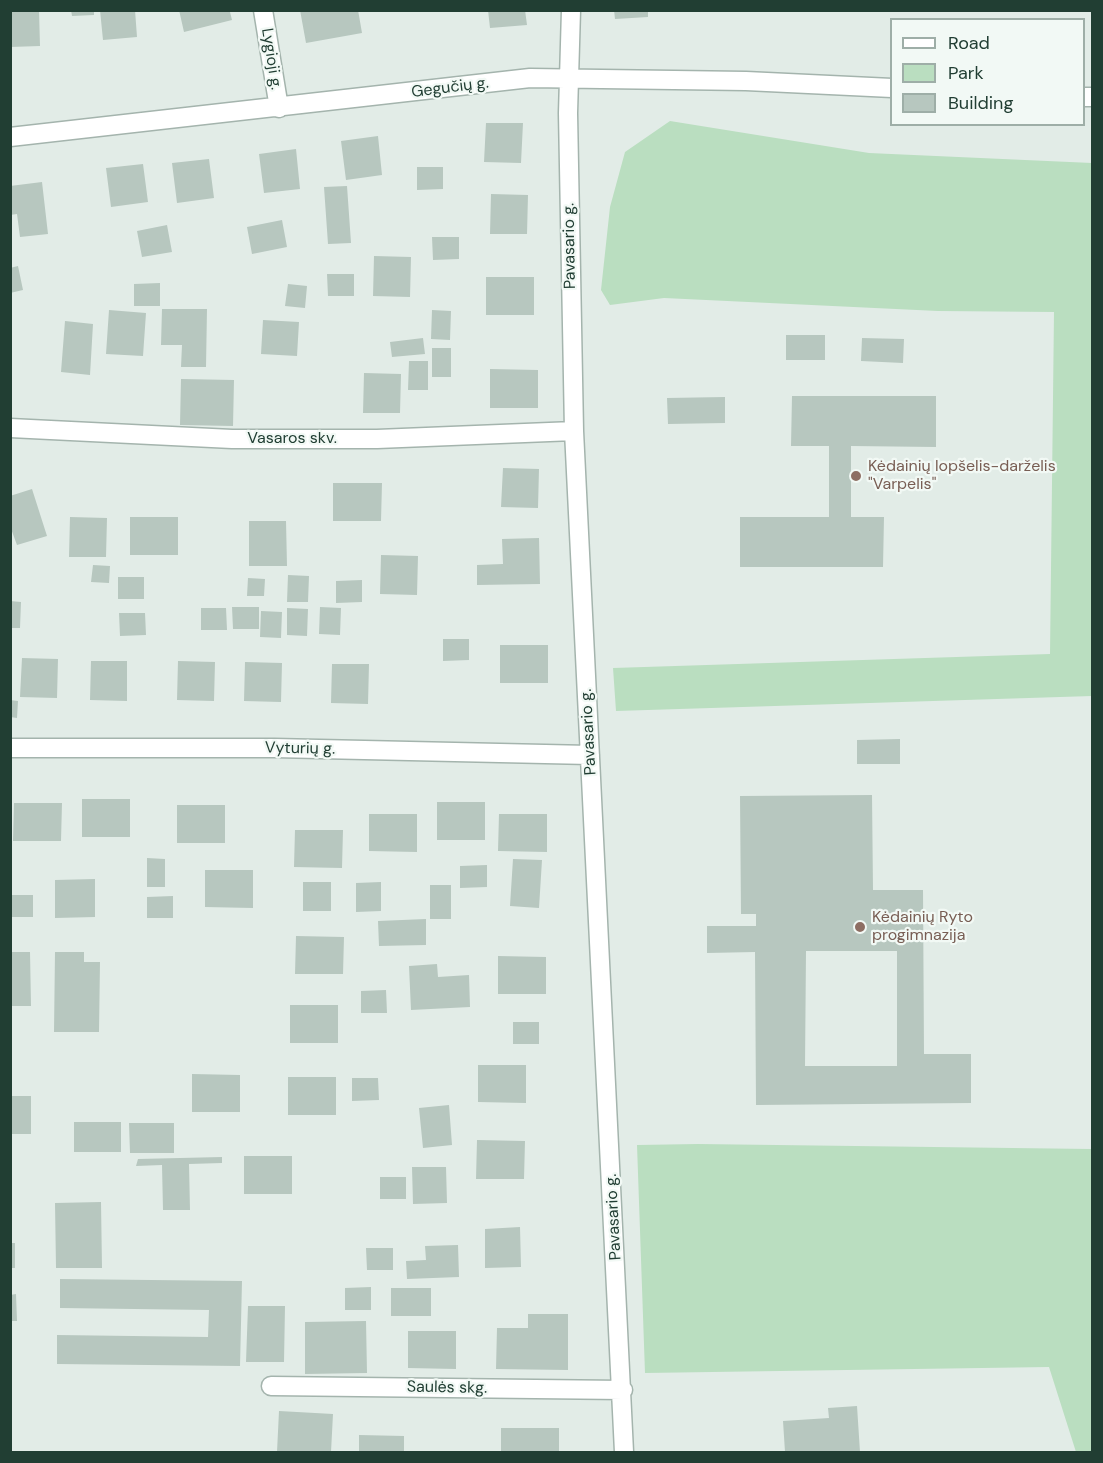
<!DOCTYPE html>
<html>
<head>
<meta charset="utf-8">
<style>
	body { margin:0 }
	#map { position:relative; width:1103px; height:1463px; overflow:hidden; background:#e2ece7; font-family:"DM Sans",sans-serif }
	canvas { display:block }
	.frame { position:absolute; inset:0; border:12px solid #213e33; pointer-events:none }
	.legend { position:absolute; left:890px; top:18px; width:195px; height:108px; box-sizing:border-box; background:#f2f9f5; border:2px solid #9eaea7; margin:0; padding:8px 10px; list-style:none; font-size:18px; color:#213e33 }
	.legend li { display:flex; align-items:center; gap:12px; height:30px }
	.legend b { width:30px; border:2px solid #9eaea7 }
</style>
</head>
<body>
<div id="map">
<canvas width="1103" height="1463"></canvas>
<div class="frame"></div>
<ul class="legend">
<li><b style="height:8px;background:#fff"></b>Road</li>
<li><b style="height:16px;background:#badec0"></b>Park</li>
<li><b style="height:16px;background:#b7c7bf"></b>Building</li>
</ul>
</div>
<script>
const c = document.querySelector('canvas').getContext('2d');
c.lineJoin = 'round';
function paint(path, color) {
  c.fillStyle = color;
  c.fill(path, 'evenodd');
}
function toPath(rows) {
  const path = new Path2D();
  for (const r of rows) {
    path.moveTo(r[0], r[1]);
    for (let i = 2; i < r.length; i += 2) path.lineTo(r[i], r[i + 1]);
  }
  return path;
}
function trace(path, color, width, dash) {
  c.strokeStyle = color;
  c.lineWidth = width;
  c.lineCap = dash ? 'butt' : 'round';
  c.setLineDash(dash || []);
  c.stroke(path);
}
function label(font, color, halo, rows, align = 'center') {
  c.font = font + ' "DM Sans",sans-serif';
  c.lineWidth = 4.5;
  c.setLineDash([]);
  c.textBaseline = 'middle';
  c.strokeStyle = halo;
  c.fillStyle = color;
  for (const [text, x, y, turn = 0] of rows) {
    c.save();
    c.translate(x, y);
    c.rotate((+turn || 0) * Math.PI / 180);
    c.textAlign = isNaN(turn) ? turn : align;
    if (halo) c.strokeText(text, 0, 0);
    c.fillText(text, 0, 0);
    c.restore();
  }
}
paint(toPath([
	[670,121,869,153,1092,163,1092,696,616,711,613,668,1050,654,1054,312,938,311,664,298,610,305,601,290,610,207,625,152],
	[698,1144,1091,1149,1092,1452,1076,1452,1049,1367,645,1373,637,1145]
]), '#badec0');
paint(toPath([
	[10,10,39,10,40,46,10,47],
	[71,10,94,10,94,15,72,16],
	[100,10,135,10,137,37,103,40],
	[179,10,234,10,234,11,230,12,232,20,184,32],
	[300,10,358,10,362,33,306,43],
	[488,10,525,10,527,25,490,28],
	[614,10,648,10,648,17,615,19],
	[486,123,523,123,521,163,484,162],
	[378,136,382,175,346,180,341,141],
	[296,149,300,189,264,193,259,154],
	[209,159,214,198,177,203,172,163],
	[143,164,148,202,111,207,106,168],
	[417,167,443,167,443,189,417,190],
	[42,182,48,234,20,237,17,214,10,215,10,186],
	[347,186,351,243,328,244,324,187],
	[491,194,528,195,527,234,490,234],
	[282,220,287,247,252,254,247,227],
	[167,225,172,252,142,257,137,231],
	[432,237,459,237,459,259,433,260],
	[374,256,411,257,410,297,373,296],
	[18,266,23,290,10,293,10,268],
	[327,274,354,274,354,296,328,296],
	[486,277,534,277,534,315,486,315],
	[160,283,160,306,134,306,134,284],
	[288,284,307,286,305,308,285,306],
	[162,309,207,309,206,367,181,367,182,345,161,345],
	[109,310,146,313,143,356,106,354],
	[432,310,451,311,450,340,431,339],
	[263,320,299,322,297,356,261,354],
	[65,321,93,324,90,375,61,372],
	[786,335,825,335,825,360,786,360],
	[423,338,425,354,392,357,390,342],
	[862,338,904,339,903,363,861,361],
	[432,348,451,348,451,377,432,377],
	[409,361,428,361,428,390,408,390],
	[490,369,538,370,538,408,490,408],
	[364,373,401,374,400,413,363,413],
	[181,379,234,380,233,426,180,425],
	[792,396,936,396,936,447,851,446,851,517,884,517,883,567,740,567,740,517,829,517,829,446,791,446],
	[725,397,725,423,668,424,667,398],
	[503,468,539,469,538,508,501,507],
	[333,483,382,483,381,521,333,521],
	[32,489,47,536,17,545,10,526,10,496],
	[70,517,107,518,106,557,69,557],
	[130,517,178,517,178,555,130,555],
	[249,521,286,521,287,566,249,566],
	[539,538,540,584,477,585,477,565,503,564,502,539],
	[381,555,418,556,417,595,380,594],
	[93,565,110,566,109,583,91,582],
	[288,575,309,576,308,602,287,602],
	[118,577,144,577,144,599,118,599],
	[248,578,265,579,264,596,247,596],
	[362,580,362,602,336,603,336,581],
	[10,601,21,602,20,628,10,628],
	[232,607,259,607,259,629,233,629],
	[320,607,341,608,340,635,319,634],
	[201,608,226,608,227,630,201,630],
	[287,608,308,609,307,636,287,635],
	[261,611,282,612,281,638,260,637],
	[119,613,145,613,146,635,120,636],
	[443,639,469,639,469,660,443,661],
	[500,645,548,645,548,683,500,683],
	[22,658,58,659,57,698,20,697],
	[91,661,127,661,127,701,90,700],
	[178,661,215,662,214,701,177,700],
	[245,662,282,663,281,702,244,701],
	[332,664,369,664,368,704,331,703],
	[10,700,18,701,17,718,10,717],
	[900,739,900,764,857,764,857,740],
	[872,795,873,890,923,890,924,1054,971,1054,971,1103,756,1105,755,952,707,953,707,926,756,926,756,914,741,914,740,796],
	[806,951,897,951,897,1066,805,1066],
	[82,799,130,799,130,837,82,837],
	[437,802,485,802,485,840,437,840],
	[14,803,62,803,61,841,13,841],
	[177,805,225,805,225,843,177,843],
	[369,814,417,814,417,852,369,851],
	[499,814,547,814,547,852,498,851],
	[295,830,343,830,342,868,294,867],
	[147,858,165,859,165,887,147,887],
	[513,859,542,860,539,908,510,906],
	[487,865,487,887,460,888,460,866],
	[205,870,253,870,253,908,205,907],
	[95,879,95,917,55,918,55,880],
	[303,882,331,882,331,911,303,911],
	[381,882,381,911,356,912,356,883],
	[430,885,451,885,451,919,430,919],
	[10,895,33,895,33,917,10,917],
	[173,896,173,918,147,918,147,897],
	[426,919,426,945,379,946,378,921],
	[296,936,344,937,343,974,295,974],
	[10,952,30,952,31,1006,10,1006],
	[55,952,84,952,84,962,100,962,99,1032,54,1032],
	[498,956,546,957,546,994,498,994],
	[437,964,438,977,469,975,470,1007,411,1010,409,966],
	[386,990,387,1013,361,1013,361,991],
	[290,1005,338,1005,338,1043,290,1043],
	[513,1022,539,1022,539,1044,513,1044],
	[478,1065,526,1065,526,1103,478,1102],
	[192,1074,240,1075,240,1112,192,1112],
	[288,1077,336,1077,336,1115,288,1115],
	[352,1078,378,1078,379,1100,352,1101],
	[10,1096,31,1096,31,1134,10,1134],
	[449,1105,452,1145,423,1148,419,1108],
	[74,1122,121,1122,121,1152,74,1152],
	[129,1123,174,1123,174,1153,130,1153],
	[477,1140,525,1141,524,1179,476,1179],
	[244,1156,292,1156,292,1194,244,1194],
	[222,1157,222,1163,189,1164,190,1210,163,1210,162,1165,136,1166,138,1159],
	[412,1167,446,1167,447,1203,413,1204],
	[380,1177,406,1177,406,1199,380,1199],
	[101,1202,102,1268,56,1268,55,1203],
	[520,1227,521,1267,485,1268,485,1229],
	[10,1243,15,1243,15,1268,10,1268],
	[458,1245,459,1277,407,1279,406,1261,426,1260,425,1246],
	[366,1248,393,1248,393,1270,367,1270],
	[60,1279,242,1281,240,1366,57,1364,57,1335,208,1337,209,1310,60,1308],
	[371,1287,371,1310,345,1310,345,1288],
	[391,1288,431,1288,431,1316,391,1316],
	[16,1294,17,1321,10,1321,10,1295],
	[248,1306,285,1306,284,1362,246,1362],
	[528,1314,568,1314,568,1370,496,1369,497,1328,528,1328],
	[366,1321,367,1373,305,1374,305,1322],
	[408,1331,456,1331,456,1369,408,1368],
	[857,1406,860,1452,785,1452,783,1421,829,1418,828,1408],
	[279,1411,333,1414,331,1452,277,1452],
	[501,1428,559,1428,559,1452,501,1452],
	[359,1435,404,1436,404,1452,359,1452]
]), '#b7c7bf');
const street = toPath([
	[263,10,279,108],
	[571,10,568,113,574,431,624,1452],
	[1084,97,1092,97],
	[10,137,530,78,746,81,892,88],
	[10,428,232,439,377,439,574,431],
	[10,748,274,748,590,755],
	[271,1386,623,1390]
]);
trace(street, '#a4b4ad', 21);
trace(street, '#fff', 18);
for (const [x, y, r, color] of [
	[856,476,6,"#8d6e63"],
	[860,927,6,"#8d6e63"]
]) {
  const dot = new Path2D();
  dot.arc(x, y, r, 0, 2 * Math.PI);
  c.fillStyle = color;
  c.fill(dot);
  trace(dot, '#f2f9f5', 2);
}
label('16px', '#213e33', '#f2f9f5', [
	["Lygioji g.",271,59,81],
	["Gegučių g.",450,88,-7],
	["Pavasario g.",570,246,-91],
	["Vasaros skv.",292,439],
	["Pavasario g.",589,732,-93],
	["Vyturių g.",300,749,1],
	["Pavasario g.",614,1217,-93],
	["Saulės skg.",447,1388,1]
]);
label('16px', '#785e54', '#f2f9f5', [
	["Kėdainių lopšelis-darželis",868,467],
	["\"Varpelis\"",868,485],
	["Kėdainių Ryto",872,918],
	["progimnazija",872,936]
], 'left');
</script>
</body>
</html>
